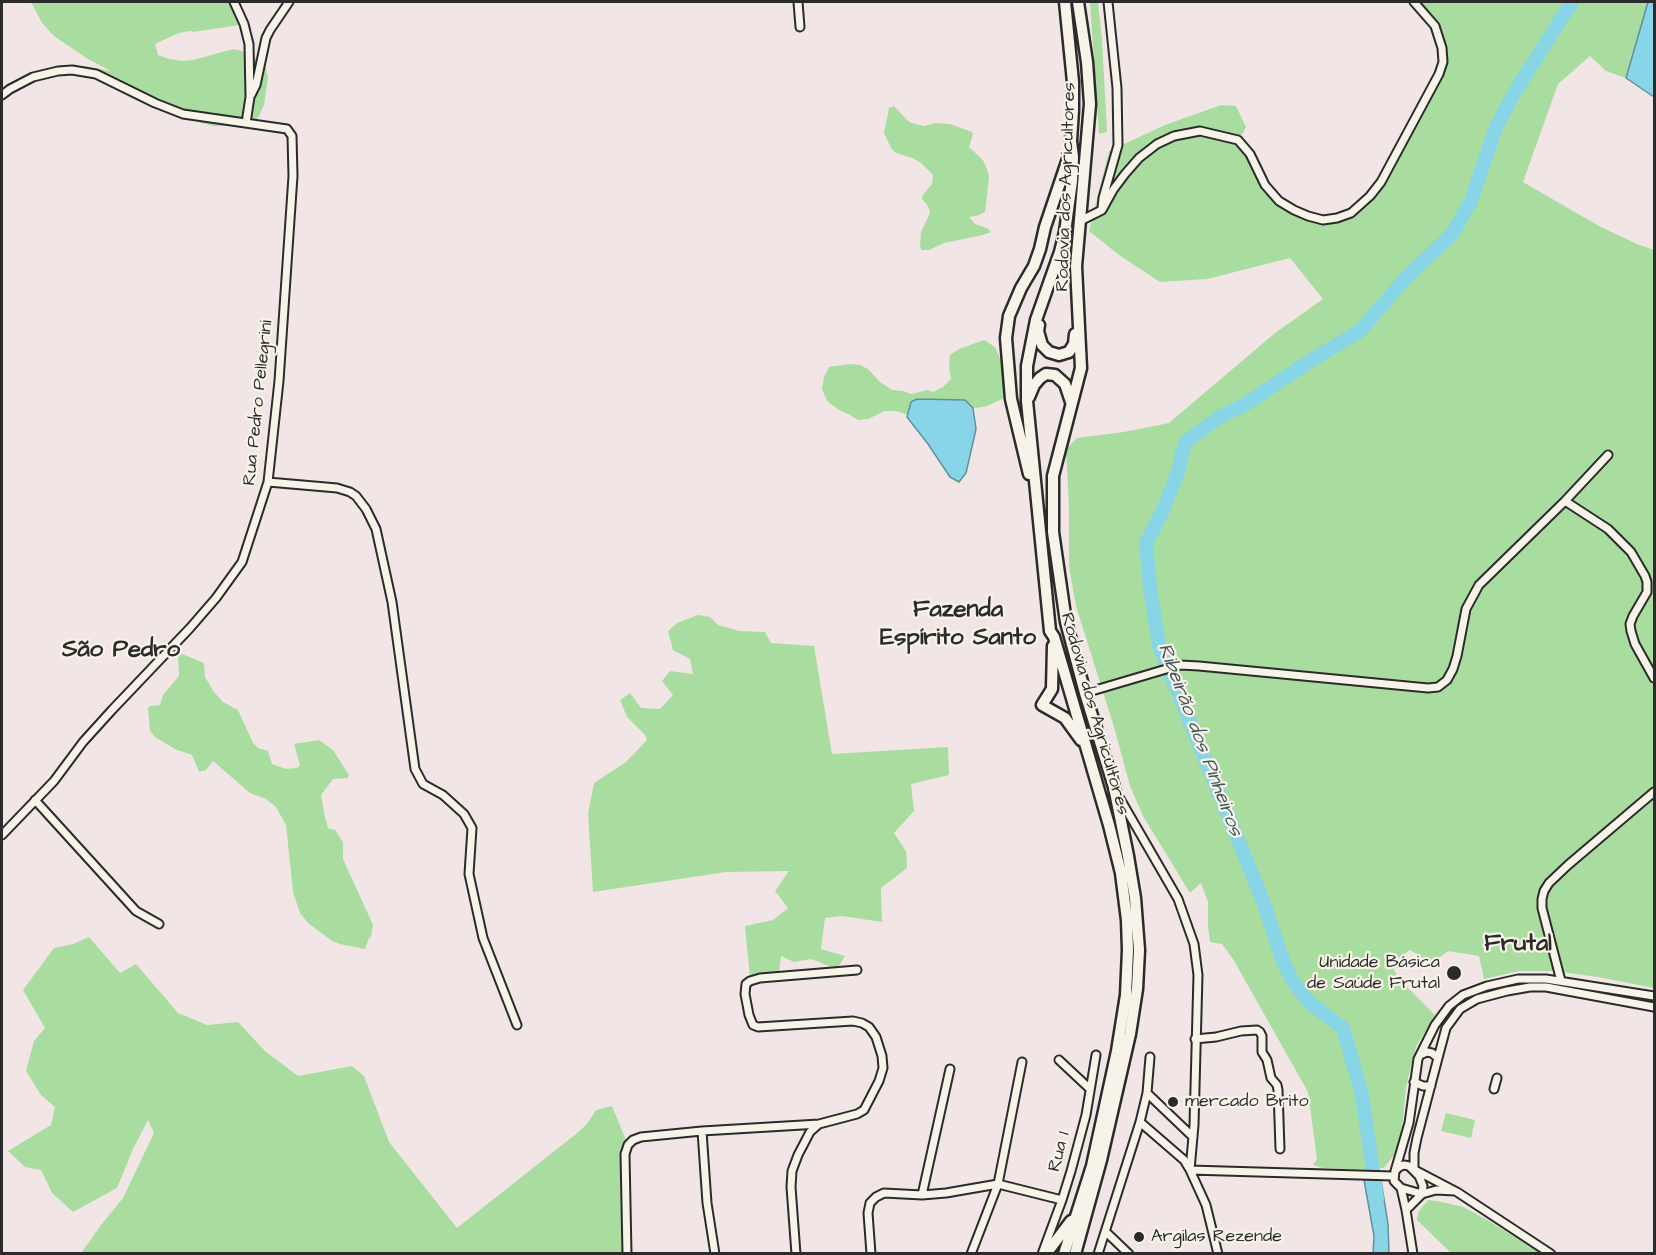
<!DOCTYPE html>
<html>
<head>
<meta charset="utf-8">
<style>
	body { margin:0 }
	#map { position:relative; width:1656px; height:1255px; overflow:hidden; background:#f1e6e5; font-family:"Architects Daughter",sans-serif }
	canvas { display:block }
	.frame { position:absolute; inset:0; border:3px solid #2b2b2b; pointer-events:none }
</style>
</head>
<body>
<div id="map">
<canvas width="1656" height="1255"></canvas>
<div class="frame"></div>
</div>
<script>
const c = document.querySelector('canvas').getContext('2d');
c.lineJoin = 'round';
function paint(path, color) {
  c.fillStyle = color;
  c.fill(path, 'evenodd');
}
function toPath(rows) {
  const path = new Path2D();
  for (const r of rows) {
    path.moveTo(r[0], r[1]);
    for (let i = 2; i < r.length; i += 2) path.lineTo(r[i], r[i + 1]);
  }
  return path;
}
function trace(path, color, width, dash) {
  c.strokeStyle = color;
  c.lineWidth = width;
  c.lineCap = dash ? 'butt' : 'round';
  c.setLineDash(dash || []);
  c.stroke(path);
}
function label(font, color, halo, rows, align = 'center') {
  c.font = font + ' "Architects Daughter",sans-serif';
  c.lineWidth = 4.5;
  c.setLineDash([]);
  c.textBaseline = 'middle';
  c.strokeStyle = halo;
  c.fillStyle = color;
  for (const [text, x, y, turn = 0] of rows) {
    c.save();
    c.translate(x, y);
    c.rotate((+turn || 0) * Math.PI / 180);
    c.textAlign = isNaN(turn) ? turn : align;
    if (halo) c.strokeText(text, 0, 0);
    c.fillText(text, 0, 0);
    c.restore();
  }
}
paint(toPath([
	[31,2,138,2,143,3,146,2,241,2,240,25,193,32,190,31,179,33,155,44,158,55,169,59,182,61,193,60,233,49,242,51,252,57,260,58,266,53,265,66,268,77,264,105,259,116,254,122,246,118,236,126,214,126,201,123,164,107,113,80,69,69,65,66,84,66,111,71,88,59,54,36,42,23],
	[1090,2,1098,2,1102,39,1107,132,1099,134],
	[1414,2,1648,2,1626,78,1606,71,1590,56,1558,84,1523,182,1599,226,1637,244,1654,250,1654,988,1598,977,1554,971,1519,971,1484,979,1479,956,1448,951,1432,963,1410,950,1397,959,1394,970,1399,979,1435,1015,1416,1047,1406,1087,1402,1129,1394,1155,1384,1168,1364,1170,1323,1168,1313,1165,1317,1159,1308,1092,1233,959,1222,944,1210,942,1208,927,1208,902,1201,883,1190,893,1143,816,1130,786,1114,727,1076,606,1069,567,1069,506,1066,449,1077,438,1124,432,1169,423,1275,333,1323,299,1290,258,1207,279,1160,282,1119,255,1089,231,1109,151,1165,125,1221,105,1236,106,1246,127,1239,140,1272,193,1308,216,1337,218,1370,196,1443,62,1438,36],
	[894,106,907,120,911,123,924,126,936,123,950,124,972,132,973,134,969,147,983,160,988,172,989,178,985,212,979,215,969,217,975,224,987,228,991,232,983,235,944,243,929,250,922,250,920,247,921,232,930,213,928,206,922,199,922,196,932,184,933,175,920,162,912,158,896,153,891,148,884,133,889,108],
	[984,340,995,347,1011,383,1011,395,987,406,977,408,951,405,908,415,896,411,885,411,868,419,858,420,850,415,839,410,827,401,822,389,824,377,829,367,850,364,860,365,868,369,880,382,892,390,903,391,911,394,928,390,933,392,943,387,951,379,949,368,950,355,959,349],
	[698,615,710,617,718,625,740,631,765,632,771,643,814,646,832,754,948,747,949,775,911,784,914,811,894,833,906,851,907,868,881,888,882,922,842,916,825,918,821,949,845,956,837,969,811,959,794,962,781,956,779,973,750,978,745,926,773,920,788,908,775,891,789,871,726,872,593,892,588,814,594,783,626,762,647,740,645,735,627,717,620,700,630,693,641,708,660,709,673,695,662,681,670,671,693,674,690,659,673,650,668,631,677,623],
	[182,654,204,663,205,677,214,692,223,702,238,710,253,743,258,748,268,751,272,764,286,769,297,768,300,765,294,744,319,740,333,750,347,772,349,774,348,778,333,779,321,795,325,817,328,828,335,830,343,842,343,859,373,925,371,937,369,938,365,949,340,944,332,941,308,923,300,913,293,892,286,825,276,807,266,799,250,793,213,761,206,770,199,772,192,755,175,749,155,737,150,731,148,708,150,706,160,705,163,695,179,676,178,656],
	[89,937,120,973,136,964,178,1013,207,1025,238,1022,265,1051,298,1076,352,1066,364,1076,389,1142,457,1228,576,1134,587,1124,596,1110,612,1106,628,1145,627,1253,81,1253,101,1225,123,1198,154,1133,148,1120,133,1149,117,1188,73,1212,52,1193,41,1170,25,1167,8,1151,51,1125,55,1107,41,1095,26,1071,34,1041,45,1028,23,990,54,948,73,944],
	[1446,1113,1475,1120,1471,1138,1441,1131],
	[1428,1200,1442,1202,1463,1207,1471,1211,1489,1221,1540,1253,1451,1253,1417,1220,1418,1212]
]), '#a8dd9f');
const water = toPath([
	[1648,2,1654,2,1654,97,1626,78,1648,2],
	[917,399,965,400,973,408,976,429,966,473,959,482,950,477,928,444,907,417,911,402,917,399],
	[1364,1180,1381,1180,1388,1224,1389,1253,1373,1253,1374,1236,1364,1180]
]);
paint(water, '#87d5e6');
trace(water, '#62919b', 1.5);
trace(toPath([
	[1377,1198,1362,1095,1343,1028,1310,1003,1293,982,1283,961,1263,901,1159,646,1150,587,1146,543,1164,508,1179,469,1182,452,1186,442,1219,417,1246,404,1310,361,1360,331,1405,279,1452,234,1471,201,1496,127,1516,90,1572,2]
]), '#87d5e6', 14);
const minor = toPath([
	[234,2,244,24,249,44,250,97,246,123],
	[798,2,800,27],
	[2,95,10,89,33,77,58,71,72,70,96,74,155,103,183,114,287,129,292,136,293,176,279,381,268,482,242,562,216,598,190,628,112,710,83,742,54,781,2,835],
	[251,95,256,85,266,38,270,30,289,2],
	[1102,208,1103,198,1118,145,1117,88,1108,2],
	[1080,221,1102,210,1113,190,1125,174,1139,158,1157,144,1174,136,1200,131,1238,140,1250,154,1265,185,1279,201,1294,210,1308,216,1323,220,1337,218,1351,213,1370,196,1381,182,1439,74,1443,62,1442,48,1435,26,1414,2],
	[268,482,337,488,350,492,356,496,366,509,376,529,392,602,415,769,423,784,443,795,464,814,472,828,469,874,483,938,517,1025],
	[1565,501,1608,455],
	[1085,693,1180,665,1199,666,1428,688,1438,687,1447,680,1453,669,1457,656,1466,609,1479,585,1565,501,1608,529,1631,552,1645,576,1647,582,1647,592,1633,616,1630,624,1631,631,1635,644,1654,678],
	[1119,797,1178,899,1194,944,1198,975,1194,1125,1190,1170,1206,1205,1218,1254],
	[35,800,136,911,159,924],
	[1561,981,1542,908,1542,899,1544,891,1549,883,1568,865,1654,792],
	[1195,1039,1216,1037,1241,1031,1257,1030,1260,1032,1262,1036,1262,1052,1267,1060,1271,1078,1277,1085,1278,1090,1280,1149],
	[1420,1055,1435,1025,1449,1006,1463,995,1487,986,1518,979,1546,979,1654,996],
	[1438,1058,1446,1028,1460,1009,1477,999,1507,991,1530,987,1546,987,1654,1007],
	[1059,1060,1090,1089],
	[1414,1082,1423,1086,1431,1086],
	[1494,1089,1497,1078],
	[1147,1093,1193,1137],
	[1140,1122,1184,1160,1190,1170],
	[702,1131,707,1203,715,1254],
	[1404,1165,1409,1166,1419,1176,1423,1186,1422,1194,1401,1188,1394,1181,1395,1171,1399,1167,1404,1165],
	[1190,1170,1393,1176],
	[1415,1170,1457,1192,1551,1254],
	[1395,1171,1409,1123,1418,1059,1420,1055,1427,1052,1432,1053,1438,1058,1417,1138,1414,1153,1414,1170],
	[1401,1188,1406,1210,1413,1254],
	[922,1195,950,1069],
	[1406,1210,1422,1194,1436,1190,1455,1191],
	[1106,1232,1129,1254],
	[627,1254,625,1154,628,1145,633,1140,641,1137,702,1131,819,1124],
	[796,1254,791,1187,792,1171,798,1155,810,1132,819,1124,857,1114,864,1110,879,1081,883,1068,882,1056,876,1037,869,1027,862,1023,853,1021,758,1027,753,1025,749,1015,745,994,746,984,750,981,760,978,857,970],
	[871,1254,868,1213,870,1203,876,1197,884,1193,922,1195,946,1193,998,1184,1062,1200],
	[971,1254,998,1184,1022,1062],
	[1042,1254,1062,1200,1071,1171,1086,1115,1096,1055],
	[1098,1254,1140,1122,1147,1093,1150,1057]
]);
const primary = toPath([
	[1039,325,1038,331,1042,345,1049,352,1059,355,1069,352,1074,344,1075,334],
	[1029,397,1034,385,1040,378,1046,374,1055,375,1065,384,1071,402],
	[1029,474,1011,399,1006,338,1009,316,1021,288,1034,266,1040,249,1045,227,1069,156],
	[1053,646,1052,689,1042,705,1065,718,1081,740],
	[1046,1254,1071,1221],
	[1064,1254,1092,1166,1117,1051,1126,995,1128,950,1127,920,1121,873,1109,825,1054,637,1050,631,1027,401,1027,366,1036,320,1060,252,1065,232,1072,181,1073,157,1071,141,1073,110,1073,82,1065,2],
	[1075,1254,1101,1160,1130,1034,1137,989,1139,950,1135,898,1128,856,1114,787,1085,693,1066,622,1053,532,1053,476,1081,368,1076,266,1090,104,1087,62,1078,2]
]);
trace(minor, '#2b2b2b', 11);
trace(primary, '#2b2b2b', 15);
trace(minor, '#f7f3e8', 7);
trace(primary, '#f7f3e8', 10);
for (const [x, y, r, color] of [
	[1454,973,8,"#2b2b2b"],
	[1173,1102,6,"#2b2b2b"],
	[1139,1237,6,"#2b2b2b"]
]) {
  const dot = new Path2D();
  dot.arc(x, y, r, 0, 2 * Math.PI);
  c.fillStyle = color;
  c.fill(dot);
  trace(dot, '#f7f3e8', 2);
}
label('18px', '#2b2b2b', '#f7f3e8', [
	["Rodovia dos Agricultores",1067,187,-88],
	["Rua Pedro Pellegrini",259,403,-84],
	["Rodovia dos Agricultores",1094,714,74],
	["Rua 1",1060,1152,-75]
]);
label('18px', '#2b2b2b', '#f7f3e8', [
	["Unidade Básica",1440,963,"right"],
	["de Saúde Frutal",1440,984,"right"],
	["mercado Brito",1185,1102],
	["Argilas Rezende",1151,1237]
], 'left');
label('italic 20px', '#42565a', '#f7f3e8', [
	["Ribeirão dos Pinheiros",1199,740,69]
]);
label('bold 24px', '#2b2b2b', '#f7f3e8', [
	["Fazenda",958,611],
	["Espírito Santo",958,639],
	["São Pedro",121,651],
	["Frutal",1518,945]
]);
</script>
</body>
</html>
